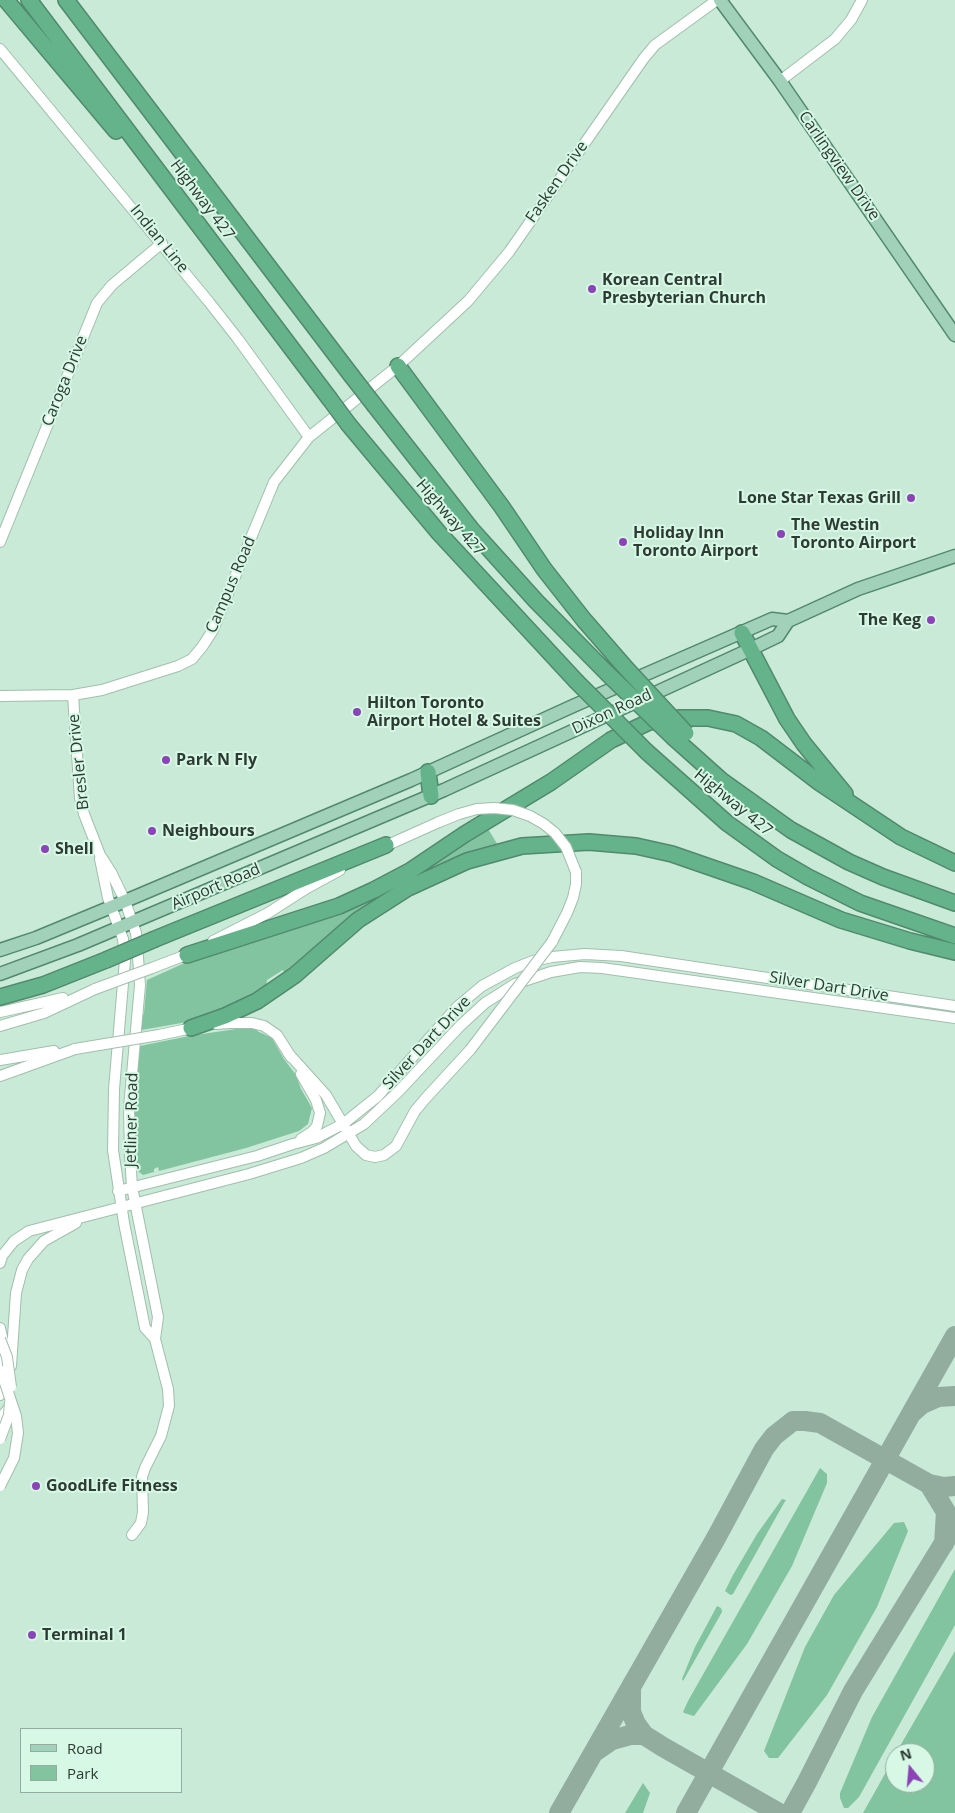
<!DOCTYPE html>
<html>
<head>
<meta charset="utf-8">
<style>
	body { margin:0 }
	#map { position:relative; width:955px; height:1813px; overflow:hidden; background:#c9ead7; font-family:"Open Sans",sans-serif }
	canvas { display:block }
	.legend { position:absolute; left:20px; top:1728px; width:162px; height:65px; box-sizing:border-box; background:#d6f8e4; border:1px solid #93ac9e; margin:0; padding:6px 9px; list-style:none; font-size:15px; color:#2e3b34 }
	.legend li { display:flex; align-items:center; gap:10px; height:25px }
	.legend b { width:25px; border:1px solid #93ac9e }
	.north { position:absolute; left:885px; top:1743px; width:50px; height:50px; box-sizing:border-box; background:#d6f8e4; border:1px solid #93ac9e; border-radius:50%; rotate:343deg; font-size:14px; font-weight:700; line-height:20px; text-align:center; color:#2e3b34 }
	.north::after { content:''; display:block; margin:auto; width:18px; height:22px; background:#8b44b7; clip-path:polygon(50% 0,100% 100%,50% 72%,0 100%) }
</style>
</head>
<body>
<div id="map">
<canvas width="955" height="1813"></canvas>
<ul class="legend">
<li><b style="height:6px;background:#a2d1b9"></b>Road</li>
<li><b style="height:14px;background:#82c3a0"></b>Park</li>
</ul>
<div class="north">N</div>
</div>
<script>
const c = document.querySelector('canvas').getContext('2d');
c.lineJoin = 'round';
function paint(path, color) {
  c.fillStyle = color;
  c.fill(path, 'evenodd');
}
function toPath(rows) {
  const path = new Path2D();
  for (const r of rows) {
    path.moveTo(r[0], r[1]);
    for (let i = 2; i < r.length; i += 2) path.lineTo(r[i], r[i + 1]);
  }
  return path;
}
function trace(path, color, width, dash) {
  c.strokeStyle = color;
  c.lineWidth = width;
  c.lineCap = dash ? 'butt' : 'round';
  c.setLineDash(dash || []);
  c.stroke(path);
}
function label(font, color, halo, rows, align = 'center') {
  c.font = font + ' "Open Sans",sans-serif';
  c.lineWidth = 4;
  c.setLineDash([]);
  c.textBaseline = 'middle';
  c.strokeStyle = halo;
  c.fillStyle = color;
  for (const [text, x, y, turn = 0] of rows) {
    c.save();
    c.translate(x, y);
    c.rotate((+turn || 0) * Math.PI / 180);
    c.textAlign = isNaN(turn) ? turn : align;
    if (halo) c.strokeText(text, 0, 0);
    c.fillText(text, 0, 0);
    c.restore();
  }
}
paint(toPath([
	[487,827,499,847,455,860,284,972,283,970,267,980,266,987,222,1009,187,1022,136,1031,144,1013,147,980,189,961,267,934],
	[236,1029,257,1029,257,1031,272,1038,284,1059,296,1075,301,1089,312,1108,308,1124,299,1131,246,1148,159,1171,158,1167,154,1169,154,1172,143,1175,139,1172,135,1166,133,1146,135,1047,189,1036],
	[820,1468,827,1474,827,1483,792,1566,747,1644,694,1716,684,1713,683,1712,688,1701],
	[782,1499,786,1500,784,1503,733,1594,731,1595,729,1594,725,1591,733,1575,757,1534],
	[904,1522,908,1531,877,1607,827,1695,778,1758,769,1758,764,1751,805,1647,834,1595,894,1523],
	[955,1569,955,1625,859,1797,848,1808,844,1808,840,1798,840,1793,872,1717],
	[717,1606,721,1608,722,1612,683,1681,682,1679,695,1647],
	[955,1651,955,1813,863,1813,895,1756,895,1783,925,1783,925,1753,896,1753],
	[643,1783,650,1793,643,1813,625,1813]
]), '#82c3a0');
trace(toPath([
	[913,1412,922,1404,938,1397,955,1396],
	[929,1484,944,1487,955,1486],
	[631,1687,631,1712,636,1724,644,1735,663,1747,779,1813],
	[596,1751,612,1740,630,1735,644,1735],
	[559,1813,716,1538,764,1449,774,1436,793,1421,805,1421,820,1423,929,1484,946,1512,944,1544],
	[686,1813,955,1336],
	[790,1813,807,1782,853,1691,950,1533]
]), '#92ac9e', 20);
const minor = toPath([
	[0,49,209,302,238,339,309,437],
	[780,81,835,39,851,20,862,0],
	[0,542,97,303,112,285,162,243],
	[73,695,80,798,84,814,100,855,111,872,125,901,136,933,137,943,140,985,129,1108,130,1154,132,1187,158,1317,155,1339,168,1389,169,1406,161,1436,145,1468,142,1477,143,1512,141,1523,132,1535],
	[0,696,73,695,102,690,178,666,192,659,202,647,213,630,274,482,309,437,398,366,468,301,509,252,644,58,655,45,717,0],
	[381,848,439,822],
	[100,859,108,898,123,939,125,960,114,1089,113,1150,124,1223,145,1328,155,1339],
	[213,941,268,913,307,888,340,870],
	[552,942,567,913,573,898,576,884,576,872],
	[152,968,191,953],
	[0,1012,63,998],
	[216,1024,229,1023,252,1023,264,1026,277,1035,291,1057],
	[0,1026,44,1013,95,989],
	[159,1035,197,1027],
	[288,1053,326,1095,356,1146,366,1155,375,1157,384,1155,396,1146,415,1111,425,1099,470,1050],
	[0,1060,54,1051],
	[0,1076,75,1049],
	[301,1139,312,1132,317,1126,320,1113,316,1100,301,1074],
	[118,1191,257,1156,293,1144,316,1138,343,1124,378,1096,457,1007,482,986,515,968,533,961,552,957,585,954,621,956,955,1006],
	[0,1263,2,1256,14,1241,29,1231,249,1174,301,1158,324,1148,364,1124,398,1092,460,1026,485,1003,515,984,551,972,580,967,602,968,955,1018],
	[0,1328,4,1346],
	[0,1358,1,1371,0,1395],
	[11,1366,16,1293,22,1270,28,1259,44,1241,76,1223],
	[0,1419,8,1409]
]);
const major = toPath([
	[720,0,780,81,955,335],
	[0,950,36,938,111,907,411,780,573,706,772,619,788,621],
	[0,974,78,945,444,790,751,649,778,636,788,621,858,589,955,556]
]);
const highway = toPath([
	[6,0,116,131],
	[29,0,329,398],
	[66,0,351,375],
	[398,366,502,507,544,569,584,620,624,666],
	[375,406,472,530,536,601,607,673],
	[349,425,439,533,576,681],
	[742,633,787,719,804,744,845,794],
	[674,738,721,780,791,830,849,862,883,877,955,903],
	[647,752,727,823,777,859,808,877,860,903,955,936],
	[428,772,431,796],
	[155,939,386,845],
	[187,955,339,906,374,890,410,871,465,834,551,782,611,740,649,722,680,718,708,718,736,724,761,738,820,783,901,837,955,863],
	[0,997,43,985,106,960],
	[191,1028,225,1016,257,1001,295,975,358,920,408,888,467,861,522,846,589,842,636,846,672,854,753,882,841,920,910,941,955,952]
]);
trace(minor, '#a0bfad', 12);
trace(major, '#51896d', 15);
trace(highway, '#51896d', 18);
trace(minor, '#fff', 10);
trace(major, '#a2d1b9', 12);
trace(highway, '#64b38b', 15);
const minorBridge = toPath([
	[439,822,459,814,477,809,494,808,513,810,530,816,544,824,555,833,566,847,576,872],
	[95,989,152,968],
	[75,1049,159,1035],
	[470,1050,552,942],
	[0,1339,7,1357,11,1387],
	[0,1439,9,1415,10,1402],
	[0,1486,14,1458,18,1433,16,1416,1,1371]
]);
const highwayBridge = toPath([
	[351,375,375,406],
	[329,398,349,425],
	[624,666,686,733],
	[607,673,674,738],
	[576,681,647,752],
	[106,960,155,939]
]);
trace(minorBridge, '#a0bfad', 12, []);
trace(highwayBridge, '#51896d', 18, []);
trace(minorBridge, '#fff', 10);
trace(highwayBridge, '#64b38b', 15);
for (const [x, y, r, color] of [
	[592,289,5,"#8b44b7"],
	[911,498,5,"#8b44b7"],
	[781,534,5,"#8b44b7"],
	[623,542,5,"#8b44b7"],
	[931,620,5,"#8b44b7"],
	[357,712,5,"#8b44b7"],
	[166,760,5,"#8b44b7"],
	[152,831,5,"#8b44b7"],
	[45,849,5,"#8b44b7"],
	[36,1486,5,"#8b44b7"],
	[32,1635,5,"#8b44b7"]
]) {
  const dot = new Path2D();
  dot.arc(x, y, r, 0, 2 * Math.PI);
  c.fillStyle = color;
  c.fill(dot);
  trace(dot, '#d6f8e4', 2);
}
label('16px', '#2e3b34', '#d6f8e4', [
	["Carlingview Drive",839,166,55],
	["Fasken Drive",557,182,-55],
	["Highway 427",202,200,53],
	["Indian Line",159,239,51],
	["Caroga Drive",65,381,-68],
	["Highway 427",450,518,49],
	["Campus Road",231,585,-67],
	["Dixon Road",612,712,-25],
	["Bresler Drive",79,762,-96],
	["Highway 427",733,803,39],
	["Airport Road",216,887,-23],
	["Silver Dart Drive",829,987,9],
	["Silver Dart Drive",427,1043,-47],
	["Jetliner Road",132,1120,-89]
]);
label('bold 16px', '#2e3b34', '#d6f8e4', [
	["Korean Central",602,280],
	["Presbyterian Church",602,298],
	["Lone Star Texas Grill",901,498,"right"],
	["The Westin",791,525],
	["Toronto Airport",791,543],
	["Holiday Inn",633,533],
	["Toronto Airport",633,551],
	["The Keg",921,620,"right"],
	["Hilton Toronto",367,703],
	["Airport Hotel & Suites",367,721],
	["Park N Fly",176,760],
	["Neighbours",162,831],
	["Shell",55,849],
	["GoodLife Fitness",46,1486],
	["Terminal 1",42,1635]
], 'left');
</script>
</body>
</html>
